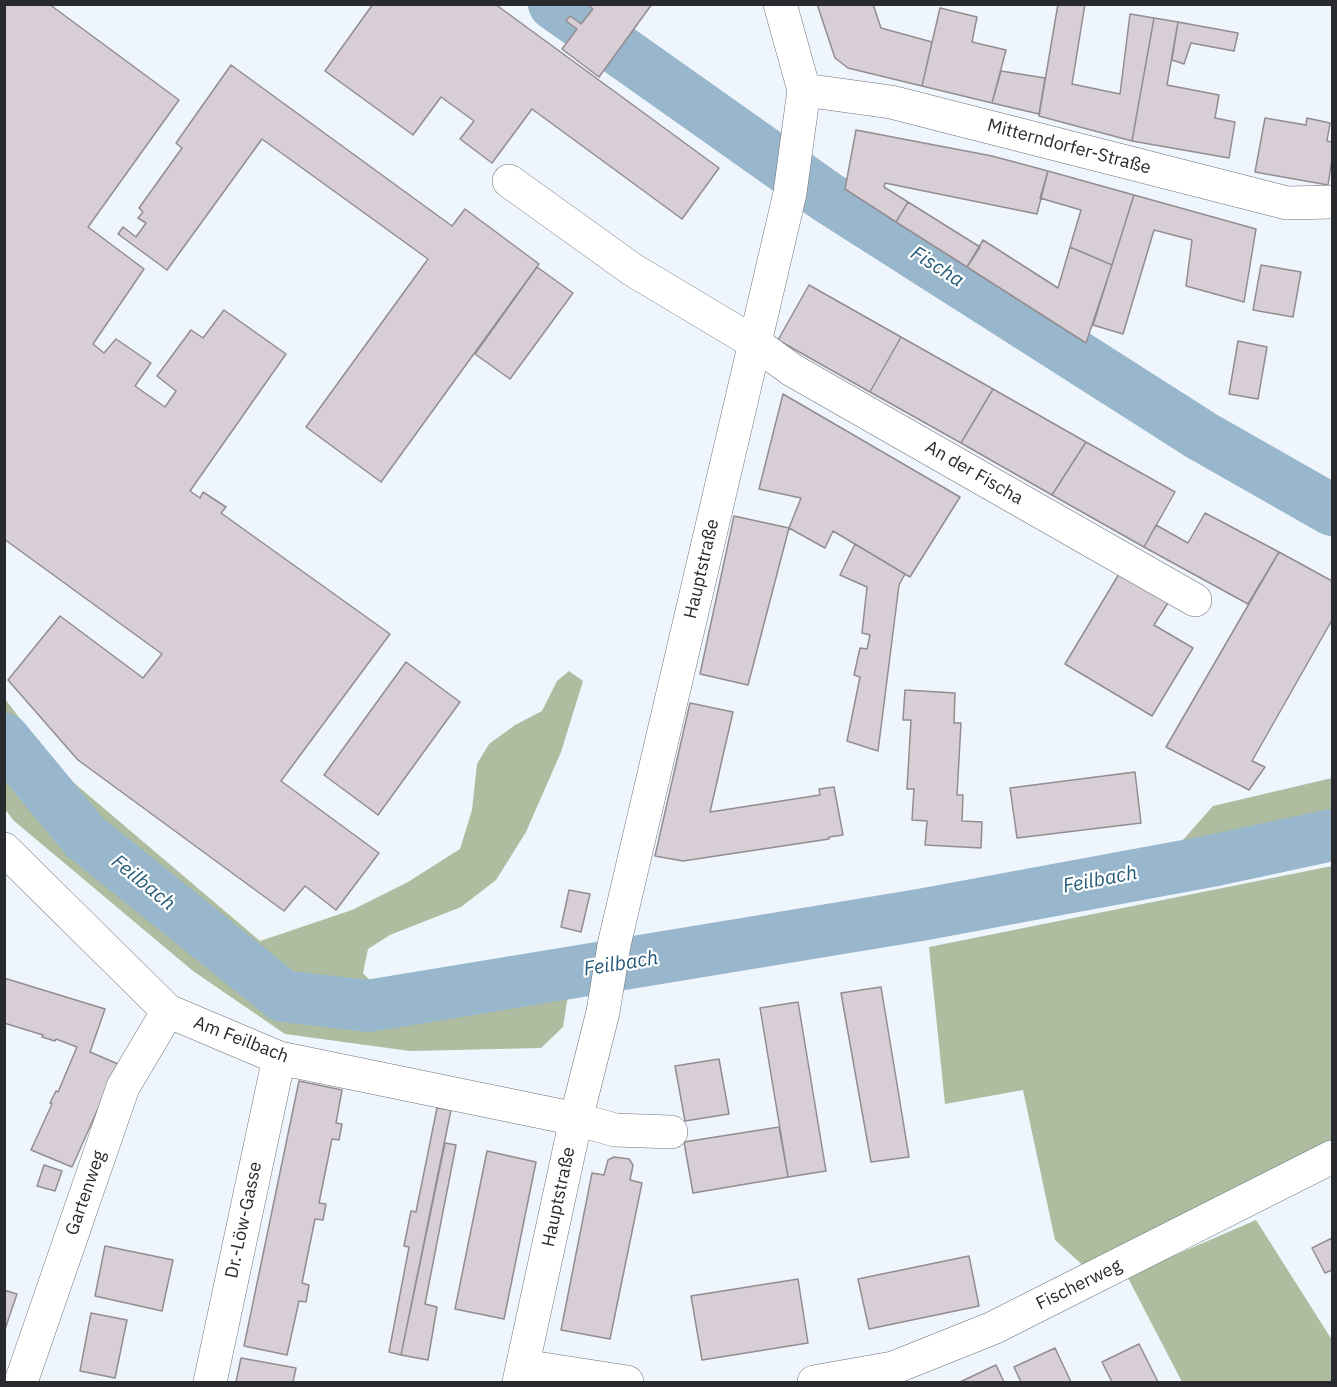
<!DOCTYPE html>
<html>
<head>
<meta charset="utf-8">
<style>
	body { margin:0 }
	#map { position:relative; width:1337px; height:1387px; overflow:hidden; background:#eef5fc; font-family:"IBM Plex Sans",sans-serif }
	canvas { display:block }
	.frame { position:absolute; inset:0; border:6px solid #282a2d; pointer-events:none }
</style>
</head>
<body>
<div id="map">
<canvas width="1337" height="1387"></canvas>
<div class="frame"></div>
</div>
<script>
const c = document.querySelector('canvas').getContext('2d');
c.lineJoin = 'round';
function paint(path, color) {
  c.fillStyle = color;
  c.fill(path, 'evenodd');
}
function toPath(rows) {
  const path = new Path2D();
  for (const r of rows) {
    path.moveTo(r[0], r[1]);
    for (let i = 2; i < r.length; i += 2) path.lineTo(r[i], r[i + 1]);
  }
  return path;
}
function trace(path, color, width, dash) {
  c.strokeStyle = color;
  c.lineWidth = width;
  c.lineCap = dash ? 'butt' : 'round';
  c.setLineDash(dash || []);
  c.stroke(path);
}
function label(font, color, halo, rows, align = 'center') {
  c.font = font + ' "IBM Plex Sans",sans-serif';
  c.lineWidth = 4.5;
  c.setLineDash([]);
  c.textBaseline = 'middle';
  c.strokeStyle = halo;
  c.fillStyle = color;
  for (const [text, x, y, turn = 0] of rows) {
    c.save();
    c.translate(x, y);
    c.rotate((+turn || 0) * Math.PI / 180);
    c.textAlign = isNaN(turn) ? turn : align;
    if (halo) c.strokeText(text, 0, 0);
    c.fillText(text, 0, 0);
    c.restore();
  }
}
paint(toPath([
	[569,671,583,681,561,752,526,832,496,880,461,907,390,935,368,949,363,973,383,994,422,988,575,952,563,1027,541,1048,410,1051,285,1034,193,971,13,820,5,809,5,699,60,771,260,941,352,910,408,882,460,849,472,810,477,764,489,744,515,725,542,711,557,681],
	[1332,778,1332,823,1167,858,1213,806],
	[1332,866,1332,1145,1088,1270,1055,1240,1023,1090,945,1104,929,947],
	[1256,1220,1332,1340,1332,1382,1182,1382,1127,1276]
]), '#aebd9f');
trace(toPath([
	[554,4,827,197,1202,436,1332,510],
	[4,739,85,837,283,996,368,1006,920,915,1211,861,1332,835]
]), '#98b7cc', 52);
const building = toPath([
	[4,4,49,4,179,100,88,227,144,269,93,344,104,353,116,339,151,363,135,386,165,407,176,391,157,376,191,330,203,338,224,310,286,354,190,491,200,498,203,492,226,507,221,513,390,634,281,781,379,853,336,910,305,886,284,911,78,760,8,680,60,616,143,678,162,654,4,539,4,4],
	[373,4,495,4,719,168,682,219,532,109,492,163,460,139,474,121,441,97,413,135,325,71,373,4],
	[587,4,652,4,599,77,562,49,577,29,566,21,570,16,581,24,593,9,587,4],
	[817,4,873,4,881,28,932,42,922,86,848,68,835,58,817,4],
	[1058,4,1085,4,1072,84,1120,94,1130,14,1154,18,1132,141,1039,116,1058,4],
	[940,8,977,17,972,42,1006,50,992,103,922,86,940,8],
	[1154,18,1178,22,1167,85,1219,95,1215,118,1235,122,1229,158,1132,141,1154,18],
	[1178,22,1238,33,1234,51,1191,43,1184,64,1172,60,1178,22],
	[231,65,452,226,465,209,539,264,381,482,306,427,428,259,262,139,167,270,118,234,123,227,136,237,146,223,138,218,143,212,139,208,182,148,176,143,231,65],
	[1001,71,1045,78,1039,114,992,103,1001,71],
	[1265,118,1306,125,1307,118,1330,123,1327,141,1332,142,1332,159,1328,185,1255,172,1265,118],
	[856,130,992,156,1048,171,1037,214,885,183,884,187,908,202,896,222,845,189,856,130],
	[1048,171,1134,195,1112,265,1070,247,1081,210,1040,198,1048,171],
	[1134,195,1256,229,1244,302,1186,286,1192,240,1154,230,1123,334,1093,325,1134,195],
	[908,202,980,247,967,267,896,222,908,202],
	[983,240,1058,288,1070,247,1112,265,1086,343,967,267,983,240],
	[1261,265,1301,272,1293,317,1253,310,1261,265],
	[537,267,573,293,510,379,475,354,537,267],
	[809,285,901,337,870,392,778,340,809,285],
	[901,337,993,389,961,443,870,392,901,337],
	[1238,341,1267,347,1258,399,1229,394,1238,341],
	[993,389,1086,442,1052,495,961,443,993,389],
	[783,394,960,497,910,577,833,531,825,548,789,528,801,498,759,489,783,394],
	[1086,442,1175,492,1144,547,1052,495,1086,442],
	[1205,513,1279,552,1248,604,1144,547,1156,525,1188,543,1205,513],
	[734,516,789,528,748,685,700,674,734,516],
	[855,544,905,574,899,585,878,751,847,741,860,677,854,675,860,648,867,649,870,635,862,633,867,587,840,575,855,544],
	[1279,552,1332,581,1332,620,1252,761,1265,767,1249,790,1166,747,1279,552],
	[1122,569,1171,598,1154,625,1193,648,1152,716,1065,664,1122,569],
	[406,662,460,702,378,815,324,775,406,662],
	[905,690,955,693,954,723,961,723,957,795,963,795,962,821,982,822,981,848,925,845,927,821,912,820,914,789,907,789,911,720,903,720,905,690],
	[690,703,733,712,710,812,820,795,819,789,834,787,843,835,829,837,829,839,683,861,655,856,690,703],
	[1135,772,1141,823,1017,838,1010,788,1135,772],
	[569,890,590,894,581,932,561,927,569,890],
	[4,978,105,1009,90,1052,118,1064,72,1167,31,1150,52,1104,50,1103,56,1091,58,1092,77,1047,56,1039,55,1041,42,1037,43,1035,4,1023,4,978],
	[881,987,909,1157,871,1162,841,993,881,987],
	[798,1002,826,1171,788,1177,760,1008,798,1002],
	[719,1059,729,1114,685,1121,675,1066,719,1059],
	[299,1081,342,1090,336,1123,342,1124,339,1140,332,1139,319,1203,326,1204,323,1220,315,1219,302,1283,309,1285,306,1302,299,1301,287,1355,244,1346,299,1081],
	[437,1108,451,1110,401,1355,389,1352,409,1247,404,1246,411,1211,416,1212,437,1108],
	[779,1127,788,1177,693,1193,684,1142,779,1127],
	[445,1143,456,1145,425,1304,437,1307,428,1360,401,1355,445,1143],
	[487,1151,536,1162,504,1319,455,1309,487,1151],
	[614,1157,629,1159,633,1165,630,1180,642,1183,610,1339,561,1330,592,1173,604,1175,608,1160,614,1157],
	[44,1165,62,1171,55,1191,37,1186,44,1165],
	[1332,1238,1332,1270,1325,1273,1312,1248,1332,1238],
	[105,1246,173,1260,162,1311,95,1296,105,1246],
	[969,1256,979,1306,869,1329,858,1279,969,1256],
	[798,1279,808,1343,702,1360,691,1296,798,1279],
	[4,1290,17,1294,4,1332,4,1290],
	[91,1313,127,1320,115,1378,80,1371,91,1313],
	[1139,1344,1158,1382,1112,1382,1102,1362,1139,1344],
	[1055,1348,1071,1382,1021,1382,1014,1367,1055,1348],
	[241,1358,296,1368,293,1382,236,1382,241,1358],
	[996,1365,1004,1382,960,1382,996,1365]
]);
paint(building, '#d7cfd5');
trace(building, '#938c91', 1.5);
const minor = toPath([
	[804,90,891,102,1287,203,1332,202],
	[509,181,633,270,755,343,792,370,1195,600],
	[4,849,168,1011,279,1058,576,1119,615,1130,671,1132],
	[523,1366,627,1382],
	[21,1382,123,1087,168,1011],
	[210,1382,279,1058],
	[814,1382,893,1368,993,1328,1332,1157]
]);
const major = toPath([
	[519,1382,576,1119,603,1012,614,945,790,193,804,90,780,4]
]);
trace(minor, '#6c7177', 34);
trace(major, '#6c7177', 34);
trace(minor, '#fff', 33);
trace(major, '#fff', 33);
label('18px', '#282a2d', '#fff', [
	["Mitterndorfer-Straße",1069,147,15],
	["An der Fischa",974,473,30],
	["Hauptstraße",702,569,-77],
	["Am Feilbach",241,1040,21],
	["Gartenweg",86,1193,-71],
	["Hauptstraße",559,1197,-78],
	["Dr.-Löw-Gasse",244,1220,-78],
	["Fischerweg",1079,1285,-26]
]);
label('italic 20px', '#255a79', '#fff', [
	["Fischa",937,267,32],
	["Feilbach",1100,880,-11],
	["Feilbach",143,883,39],
	["Feilbach",621,964,-9]
]);
</script>
</body>
</html>
